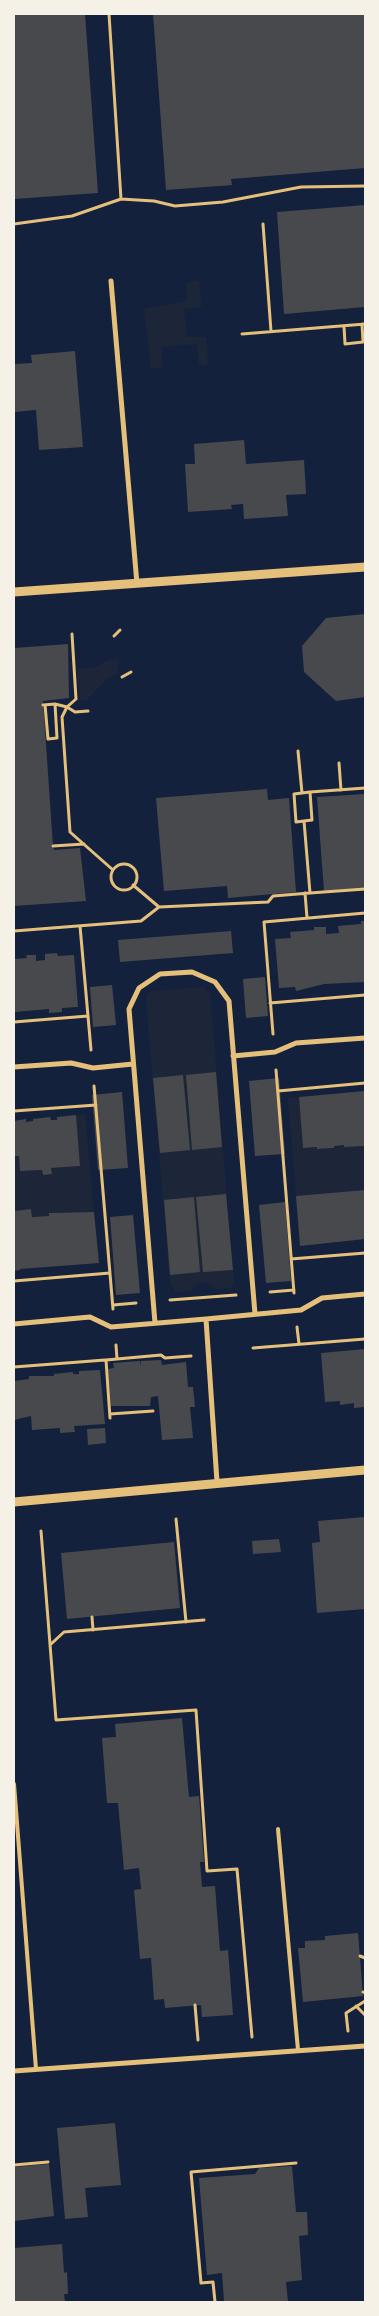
<!DOCTYPE html>
<html>
<head>
<meta charset="utf-8">
<style>
	body { margin:0 }
	#map { position:relative; width:379px; height:2316px; overflow:hidden; background:#14213d; font-family:Jost,sans-serif }
	canvas { display:block }
	.frame { position:absolute; inset:0; border:15px solid #f6f1e7; pointer-events:none }
</style>
</head>
<body>
<div id="map">
<canvas width="379" height="2316"></canvas>
<div class="frame"></div>
</div>
<script>
const c = document.querySelector('canvas').getContext('2d');
c.lineJoin = 'round';
function paint(path, color) {
  c.fillStyle = color;
  c.fill(path, 'evenodd');
}
function toPath(rows) {
  const path = new Path2D();
  for (const r of rows) {
    if (r.length === 3) {
      path.moveTo(r[0] + r[2], r[1]);
      path.arc(r[0], r[1], r[2], 0, 2 * Math.PI);
      continue;
    }
    path.moveTo(r[0], r[1]);
    for (let i = 2; i < r.length; i += 2) path.lineTo(r[i], r[i + 1]);
  }
  return path;
}
function trace(path, color, width, dash) {
  c.strokeStyle = color;
  c.lineWidth = width;
  c.lineCap = dash ? 'butt' : 'round';
  c.setLineDash(dash || []);
  c.stroke(path);
}
paint(toPath([
	[195,280,199,282,202,305,200,307,184,309,187,337,206,337,208,362,205,366,199,364,197,344,161,347,163,367,151,369,144,309,187,301,186,284],
	[117,659,118,673,107,679,87,700,80,701,77,669,93,668,109,660],
	[203,987,210,994,234,1282,231,1288,215,1289,209,1284,202,1282,196,1285,190,1291,175,1292,170,1282,146,1000,147,995,152,991],
	[299,1097,303,1148,317,1147,317,1149,334,1149,334,1146,344,1145,344,1147,365,1146,365,1190,296,1196,288,1098],
	[76,1115,85,1115,94,1212,49,1213,49,1216,32,1217,31,1210,15,1211,14,1156,19,1156,20,1171,42,1170,43,1175,52,1174,51,1168,80,1166]
]), '#1d2539');
paint(toPath([
	[14,14,85,14,98,193,14,199],
	[153,14,365,14,365,168,231,179,232,185,166,190],
	[365,205,365,307,284,314,277,212],
	[75,351,83,447,39,450,36,410,14,412,14,364,32,363,31,355],
	[244,440,246,464,304,460,306,494,286,495,288,516,244,519,243,504,231,505,232,509,188,512,185,464,195,464,194,444],
	[365,614,365,697,336,701,304,672,302,646,326,618],
	[68,644,69,698,43,701,53,846,54,850,80,848,86,901,14,906,14,648],
	[267,789,268,800,289,798,296,892,228,898,227,886,164,891,156,798],
	[365,794,365,888,324,891,317,797],
	[361,921,365,921,365,982,324,984,296,991,295,987,279,988,275,939,291,938,290,932,314,930,314,927,326,927,326,934,339,933,338,926,361,924],
	[231,931,233,953,120,962,118,940],
	[57,953,58,956,74,955,78,1007,62,1008,62,1012,49,1013,49,1009,14,1012,14,959,27,958,26,955,36,955,36,961,45,960,45,954],
	[265,977,268,1016,246,1018,243,979],
	[112,985,116,1025,93,1027,90,987],
	[216,1072,222,1147,192,1150,186,1075],
	[183,1075,190,1150,160,1153,153,1078],
	[279,1078,285,1154,255,1156,249,1081],
	[365,1091,365,1146,344,1147,344,1145,334,1146,334,1148,317,1149,317,1147,303,1148,299,1097],
	[122,1092,128,1168,98,1170,92,1095],
	[76,1115,80,1166,51,1168,52,1174,43,1175,42,1170,20,1171,19,1156,14,1156,14,1121,26,1119,26,1122,33,1121,33,1119,50,1117,51,1120,57,1120,57,1117],
	[365,1190,365,1239,300,1246,296,1196],
	[226,1194,233,1270,203,1272,196,1197],
	[194,1197,200,1272,170,1275,164,1200],
	[285,1202,291,1281,266,1283,259,1205],
	[31,1209,32,1217,49,1216,49,1213,94,1212,99,1263,20,1269,20,1270,14,1271,14,1211],
	[133,1215,140,1293,116,1295,110,1217],
	[365,1349,365,1407,354,1408,354,1403,340,1405,340,1401,325,1402,321,1353],
	[161,1360,162,1365,186,1362,188,1387,193,1387,195,1407,190,1407,193,1438,162,1440,158,1396,151,1397,150,1406,111,1406,108,1369,114,1368,113,1363,140,1361,140,1366,141,1361],
	[100,1370,105,1424,74,1426,75,1432,60,1433,60,1428,32,1430,31,1416,14,1420,14,1381,29,1379,29,1376,54,1376,54,1374,73,1372,73,1374,79,1374,79,1371],
	[105,1428,106,1443,88,1445,87,1429],
	[365,1517,365,1609,317,1613,312,1543,320,1542,318,1521],
	[279,1539,281,1552,253,1554,252,1541],
	[174,1542,180,1608,67,1619,61,1553],
	[182,1718,189,1797,199,1796,204,1862,200,1862,202,1887,215,1886,220,1951,228,1950,233,2015,202,2017,201,2005,165,2008,164,1999,154,2000,151,1958,140,1959,134,1890,141,1889,139,1868,124,1870,118,1803,107,1803,102,1738,116,1737,115,1724],
	[358,1933,363,1996,303,2002,298,1948,305,1948,305,1941,325,1940,325,1936],
	[115,2123,121,2185,85,2188,88,2217,65,2219,57,2128],
	[49,2164,54,2216,14,2221,14,2167],
	[292,2166,296,2212,307,2212,308,2235,299,2236,302,2280,286,2282,288,2302,224,2302,222,2273,207,2275,199,2178,255,2174,259,2168],
	[62,2244,64,2273,67,2272,68,2294,64,2294,65,2302,14,2302,14,2248]
]), '#48494c');
trace(toPath([
	[109,14,121,199],
	[14,224,72,216,121,199,154,201,175,206,223,202,301,187,365,186],
	[263,224,271,331],
	[344,326,345,344,363,342,362,324],
	[242,334,365,324],
	[72,634,76,699,67,707,62,717,70,832,113,870],
	[114,636,120,630],
	[122,677,131,672],
	[43,705,55,704,67,707,75,712,88,711],
	[45,705,48,739,57,738,55,704],
	[298,751,302,793],
	[339,763,341,790],
	[310,792,312,820,296,822,294,794,310,792],
	[310,792,365,788],
	[53,846,84,844],
	[124,877,13],
	[133,885,159,907],
	[305,893,307,918],
	[310,893,365,889],
	[80,926,91,1050],
	[14,931,141,921,159,907,268,902,273,896,310,893,304,821],
	[270,1003,365,995],
	[14,1022,88,1016],
	[273,1034,264,922,365,913],
	[276,1070,294,1293],
	[94,1086,113,1309],
	[278,1091,365,1083],
	[14,1111,96,1105],
	[291,1259,365,1253],
	[14,1281,110,1273],
	[270,1292,294,1290],
	[170,1300,236,1295],
	[113,1305,136,1303],
	[297,1327,299,1344],
	[116,1345,117,1359],
	[253,1348,365,1339],
	[14,1367,105,1360],
	[110,1414,153,1411],
	[110,1418,106,1360,161,1355,165,1358,191,1356],
	[176,1519,186,1622],
	[41,1531,56,1720,196,1710,207,1871,237,1869,252,2037],
	[92,1617,93,1630],
	[51,1644,64,1632,204,1620],
	[360,1956,365,1958],
	[363,1992,365,1993],
	[195,2005,198,2040],
	[356,2006,365,2015],
	[348,2031,346,2013,365,2001],
	[14,2165,48,2162],
	[215,2302,213,2282,201,2283,191,2172,296,2163]
]), '#e5c07b', 3);
trace(toPath([
	[14,1784,36,2069],
	[278,1829,298,2050]
]), '#e5c07b', 4);
trace(toPath([
	[111,281,137,584],
	[233,1056,275,1052,296,1043,365,1038],
	[14,1067,71,1063,93,1068,133,1064],
	[206,1319,217,1482],
	[155,1323,129,1009,139,988,160,974,192,972,215,982,229,1001,255,1314],
	[14,1324,90,1317,111,1327,206,1319,301,1310,322,1298,365,1294],
	[14,2071,365,2046]
]), '#e5c07b', 5);
trace(toPath([
	[14,592,365,567],
	[14,1502,365,1470]
]), '#e5c07b', 9);
</script>
</body>
</html>
